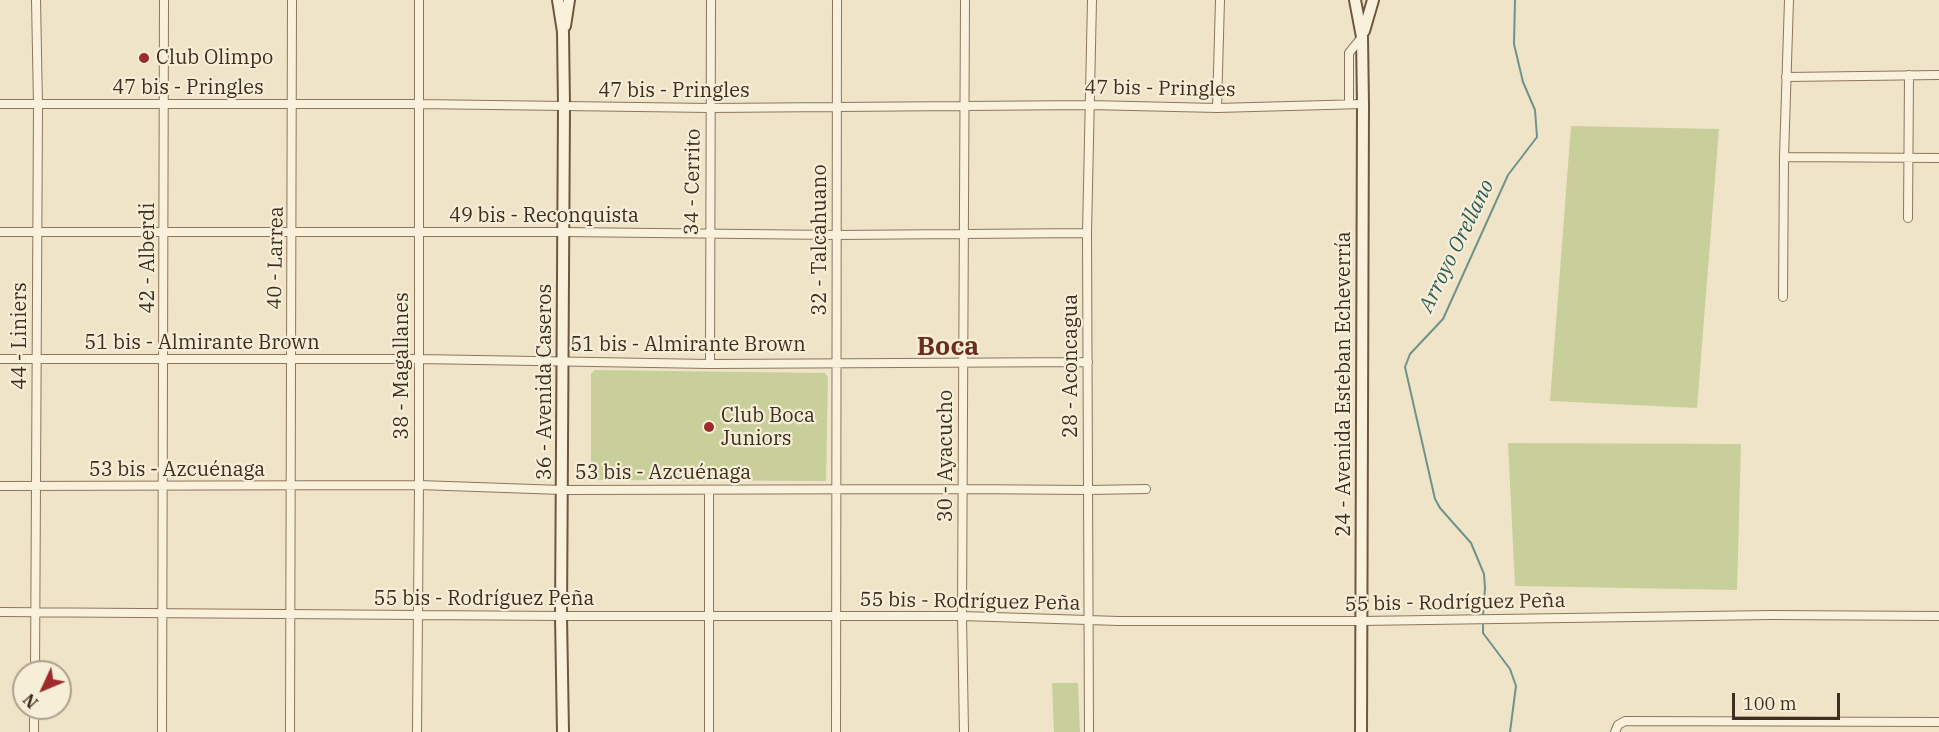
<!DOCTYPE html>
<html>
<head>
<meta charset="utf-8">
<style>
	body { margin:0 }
	#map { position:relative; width:1939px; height:732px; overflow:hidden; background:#f0e4c8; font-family:"IBM Plex Serif",serif }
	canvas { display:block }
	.north { position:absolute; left:12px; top:660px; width:60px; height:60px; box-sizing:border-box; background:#f7eed8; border:2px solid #ada18e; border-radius:50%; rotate:226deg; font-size:16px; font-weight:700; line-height:24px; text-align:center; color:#3d2e20 }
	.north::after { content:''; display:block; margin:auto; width:21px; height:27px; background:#9e2a2b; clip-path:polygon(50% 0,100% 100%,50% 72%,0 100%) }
	.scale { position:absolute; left:1732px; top:693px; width:108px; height:27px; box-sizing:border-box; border:3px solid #3d2e20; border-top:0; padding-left:8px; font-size:18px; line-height:21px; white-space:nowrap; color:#3d2e20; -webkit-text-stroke:4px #f7eed8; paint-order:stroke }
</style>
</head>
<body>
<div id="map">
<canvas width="1939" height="732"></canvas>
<div class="north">N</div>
<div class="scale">100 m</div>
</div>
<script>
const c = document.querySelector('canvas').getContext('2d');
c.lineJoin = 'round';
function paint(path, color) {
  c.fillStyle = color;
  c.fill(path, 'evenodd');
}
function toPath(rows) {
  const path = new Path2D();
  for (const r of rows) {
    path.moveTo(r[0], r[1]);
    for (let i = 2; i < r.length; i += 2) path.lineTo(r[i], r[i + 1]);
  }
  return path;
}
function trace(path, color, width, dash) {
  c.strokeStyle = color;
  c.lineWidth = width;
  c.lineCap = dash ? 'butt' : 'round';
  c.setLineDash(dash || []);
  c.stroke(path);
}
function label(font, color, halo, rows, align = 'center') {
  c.font = font + ' "IBM Plex Serif",serif';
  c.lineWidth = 4.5;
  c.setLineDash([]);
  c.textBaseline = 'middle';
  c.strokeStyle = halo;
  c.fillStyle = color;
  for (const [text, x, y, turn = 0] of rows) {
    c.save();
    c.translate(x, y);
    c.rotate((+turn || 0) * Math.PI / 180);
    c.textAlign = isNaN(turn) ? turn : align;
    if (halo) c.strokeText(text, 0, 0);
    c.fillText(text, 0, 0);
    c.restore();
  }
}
paint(toPath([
	[1571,126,1719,129,1697,408,1550,401],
	[595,370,825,373,828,377,826,481,595,480,591,478,591,374],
	[1508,443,1741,444,1737,590,1515,586],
	[1052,683,1078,683,1080,732,1054,732]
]), '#c9cf9b');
trace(toPath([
	[1483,616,1485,588,1484,574,1471,543,1440,508,1435,499,1405,367,1410,354,1443,319,1508,175,1537,137,1535,110,1523,82,1514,44,1515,0],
	[1483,622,1483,633,1510,669,1516,686,1510,732]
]), '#6f938a', 2);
const minor = toPath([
	[1786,77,1939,75],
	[1349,103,1349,53,1362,37],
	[0,104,419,104,710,108,1089,105,1217,108,1363,104],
	[1217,108,1220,0],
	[1784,157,1939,158],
	[1908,218,1909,75],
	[0,232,564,232,835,235,1087,233],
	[1783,297,1784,157,1789,0],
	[0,359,419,359,710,364,1088,362],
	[710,364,711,0],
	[0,486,419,485,562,490,962,489,1088,490,1146,489],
	[0,612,561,616,962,616,1119,621,1361,621,1771,615,1939,616],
	[35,672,38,105,36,0],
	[34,732,34,708],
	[162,732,164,0],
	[290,732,292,0],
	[417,732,419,485,419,0],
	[709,732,709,490],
	[836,732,837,0],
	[964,732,962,616,965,0],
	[1089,732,1087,233,1092,0],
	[1615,732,1618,725,1625,721,1939,722]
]);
const secondary = toPath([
	[558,0,563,32,564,106,561,616,563,732],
	[1355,0,1362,37,1363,104,1361,732],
	[565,26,569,0],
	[1364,31,1373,0]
]);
trace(minor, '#8d765c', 10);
trace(secondary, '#6f573f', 14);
trace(minor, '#faf1dc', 8);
trace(secondary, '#faf1dc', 10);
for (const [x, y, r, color] of [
	[144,58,6,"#9e2a2b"],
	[709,427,6,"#9e2a2b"]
]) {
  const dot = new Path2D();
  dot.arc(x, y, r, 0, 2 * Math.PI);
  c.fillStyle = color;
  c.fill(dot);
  trace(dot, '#f7eed8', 2);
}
label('20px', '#3d2e20', '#f7eed8', [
	["Club Olimpo",156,58],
	["Club Boca",721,416],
	["Juniors",721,439]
], 'left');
label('20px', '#3d2e20', '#f7eed8', [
	["47 bis - Pringles",188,88],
	["47 bis - Pringles",1160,89,1],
	["47 bis - Pringles",674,91],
	["34 - Cerrito",693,182,-89],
	["49 bis - Reconquista",544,216],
	["32 - Talcahuano",820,240,-90],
	["42 - Alberdi",148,258,-90],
	["40 - Larrea",276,258,-89],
	["44 - Liniers",20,336,-90],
	["51 bis - Almirante Brown",202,343],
	["51 bis - Almirante Brown",688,345],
	["38 - Magallanes",402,366,-90],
	["28 - Aconcagua",1071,366,-90],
	["36 - Avenida Caseros",545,382,-90],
	["24 - Avenida Esteban Echeverría",1344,384,-90],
	["30 - Ayacucho",946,456,-90],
	["53 bis - Azcuénaga",177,470],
	["53 bis - Azcuénaga",663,473],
	["55 bis - Rodríguez Peña",484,599],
	["55 bis - Rodríguez Peña",970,602,1],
	["55 bis - Rodríguez Peña",1455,603,-1]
]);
label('italic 21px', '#2f5d5a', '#f7eed8', [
	["Arroyo Orellano",1457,246,-64]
]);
label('bold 26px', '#6b2e1e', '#f7eed8', [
	["Boca",948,347]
]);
</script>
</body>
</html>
